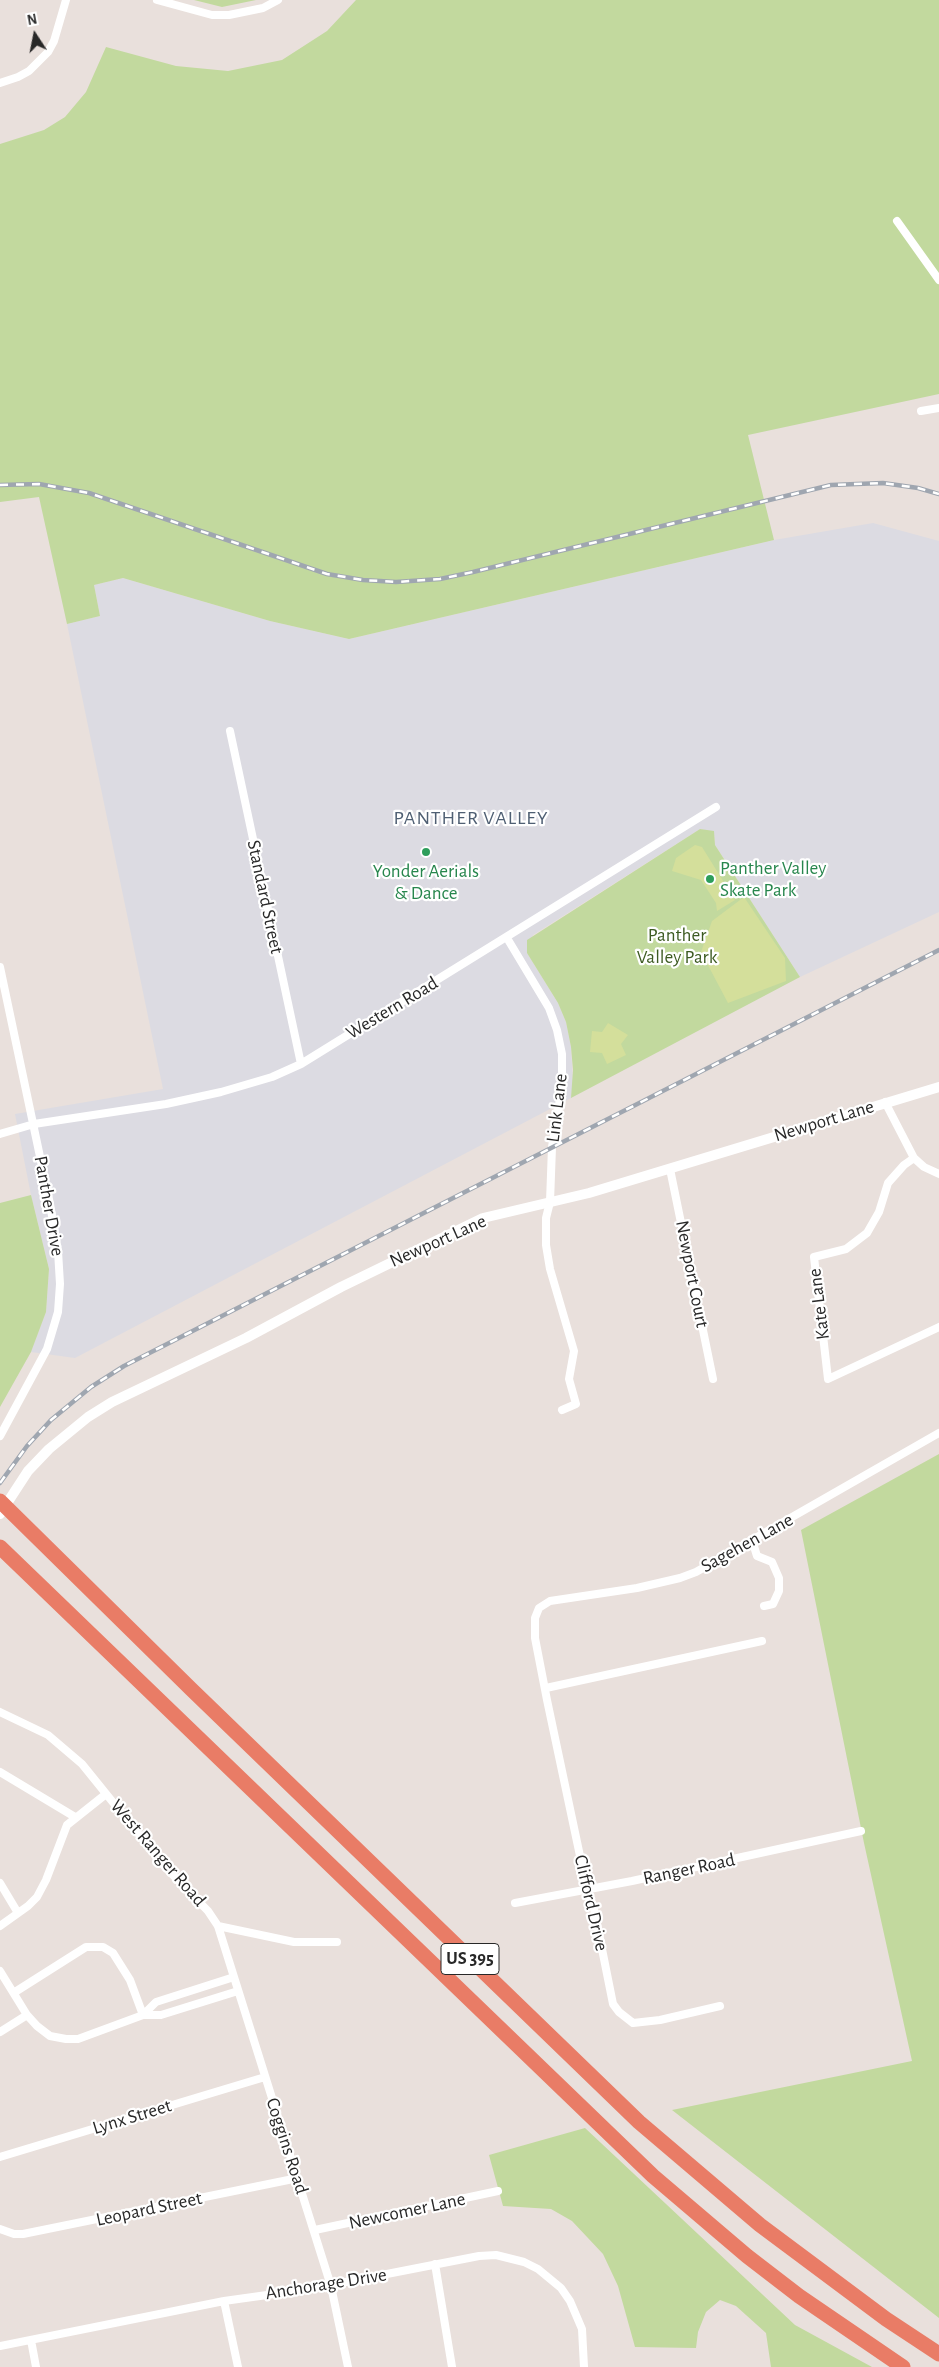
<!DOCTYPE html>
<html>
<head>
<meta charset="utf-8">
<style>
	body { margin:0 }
	#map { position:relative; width:939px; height:2367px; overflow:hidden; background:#e9e0dc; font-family:"Alegreya Sans",sans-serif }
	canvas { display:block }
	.north { position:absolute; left:10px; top:10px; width:50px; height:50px; -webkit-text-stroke:4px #fff; paint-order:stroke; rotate:349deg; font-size:14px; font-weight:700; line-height:20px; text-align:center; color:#282828 }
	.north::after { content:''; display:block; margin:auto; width:18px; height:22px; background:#282828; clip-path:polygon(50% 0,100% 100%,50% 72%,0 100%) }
</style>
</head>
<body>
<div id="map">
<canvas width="939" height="2367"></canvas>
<div class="north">N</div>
</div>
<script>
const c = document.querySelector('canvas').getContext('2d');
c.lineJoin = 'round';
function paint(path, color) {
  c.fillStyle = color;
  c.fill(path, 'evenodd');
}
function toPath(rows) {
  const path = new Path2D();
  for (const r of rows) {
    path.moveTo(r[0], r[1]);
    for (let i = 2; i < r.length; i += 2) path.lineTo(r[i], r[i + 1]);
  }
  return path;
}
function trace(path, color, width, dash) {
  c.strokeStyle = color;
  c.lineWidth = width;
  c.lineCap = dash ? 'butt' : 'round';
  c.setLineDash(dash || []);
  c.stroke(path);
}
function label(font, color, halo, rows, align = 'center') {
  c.font = font + ' "Alegreya Sans",sans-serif';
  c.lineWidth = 4.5;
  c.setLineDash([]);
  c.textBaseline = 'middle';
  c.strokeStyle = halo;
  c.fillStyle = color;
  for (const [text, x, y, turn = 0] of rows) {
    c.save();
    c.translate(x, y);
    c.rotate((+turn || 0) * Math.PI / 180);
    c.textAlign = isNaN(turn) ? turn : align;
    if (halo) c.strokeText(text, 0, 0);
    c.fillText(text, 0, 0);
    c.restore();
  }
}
paint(toPath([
	[873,523,939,541,939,912,800,977,715,845,714,832,700,829,533,935,527,953,558,1003,566,1022,571,1047,573,1084,571,1098,75,1358,31,1352,46,1312,49,1269,31,1195,15,1114,163,1089,67,624,100,616,94,585,123,578,270,621,349,639,774,540]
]), '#dcdbe2');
paint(toPath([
	[194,0,256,0,222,7],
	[356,0,939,0,939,394,748,435,774,540,349,639,270,621,123,578,94,585,100,616,67,624,39,497,0,502,0,144,44,130,65,117,86,92,106,47,176,66,228,71,282,60,327,31],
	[700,829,714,831,715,845,800,977,571,1098,573,1070,571,1047,566,1022,558,1003,527,953,527,940],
	[31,1195,49,1269,46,1312,31,1352,0,1407,0,1203],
	[939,1454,939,2318,672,2110,912,2061,864,1843,801,1530],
	[585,2128,795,2325,872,2367,771,2367,766,2333,736,2306,720,2300,706,2312,698,2332,696,2348,635,2347,618,2286,603,2254,572,2221,551,2209,503,2206,489,2155]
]), '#c2d99e');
paint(toPath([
	[695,845,702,847,735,900,717,911,716,903,701,880,672,871,676,858],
	[744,897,785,958,786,981,728,1003,701,952,712,921],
	[608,1023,628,1035,621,1044,626,1055,607,1064,602,1053,590,1052,592,1031,602,1032]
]), '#d4df9b');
trace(toPath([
	[157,0,212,15,229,15,263,8,278,0],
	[0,83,18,77,29,71,48,52,54,41,66,0],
	[897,221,939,280],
	[921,411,939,408],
	[230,731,301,1064],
	[507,938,549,1008,557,1030,562,1054,562,1087,552,1147,550,1202,546,1218,546,1245,550,1269,574,1351,569,1379,576,1404,562,1410],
	[0,967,50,1204,58,1251,60,1284,58,1312,47,1349,0,1436],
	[885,1102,914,1158,924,1167,939,1174],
	[0,1134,34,1124,166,1104,221,1092,272,1077,301,1064,716,807],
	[914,1158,904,1165,888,1183,879,1212,867,1233,846,1249,814,1257,828,1379,939,1327],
	[670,1169,713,1379],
	[752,1540,757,1556,772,1562,779,1578,779,1591,773,1604,764,1606],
	[546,1688,762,1641],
	[0,1712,48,1735,82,1764,166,1868,208,1911,218,1926,331,2286,348,2367],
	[0,1772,75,1817],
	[0,1883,18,1913],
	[515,1903,632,1881,861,1831],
	[0,1926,28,1906,37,1897,46,1880,67,1825,106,1794],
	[218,1926,294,1942,337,1942],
	[0,1971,27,2015,37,2026,50,2036,66,2039,78,2039,143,2015,161,2015,238,1991],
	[15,1992,86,1947,103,1947,113,1953,130,1980,143,2015],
	[720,2006,660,2020,633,2023,619,2012,613,2004,594,1909,587,1889,547,1700,535,1638,535,1618,539,1608,550,1601,637,1588,680,1578,696,1572,939,1433],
	[143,2015,156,2002,234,1977],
	[0,2032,27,2015],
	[0,2157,265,2077],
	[0,2229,14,2234,23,2234,298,2178],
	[315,2230,498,2191],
	[435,2264,452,2367],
	[224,2301,238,2367],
	[31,2340,36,2367],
	[0,2346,224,2301,310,2289,479,2256,496,2255,524,2262,538,2269,561,2288,570,2301,582,2329,584,2367]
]), '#fff', 8);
trace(toPath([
	[0,1514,28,1471,49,1449,88,1417,112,1402,246,1338,341,1287,483,1218,589,1193,939,1087]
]), '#fff', 10);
trace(toPath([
	[0,1501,191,1689,639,2122,760,2225,886,2319,939,2354],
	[0,1547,653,2176,747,2256,799,2296,903,2367]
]), '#e97c66', 15);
const rail = toPath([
	[0,485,39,484,89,493,327,574,363,580,396,582,440,579,473,572,831,485,883,483,918,488,939,494],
	[0,1483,27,1446,51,1420,91,1387,124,1366,939,950]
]);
trace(rail, '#9fa6b0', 4.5);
trace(rail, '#fff', 2.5, [8]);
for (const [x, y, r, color] of [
	[426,852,5,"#2e9e5b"],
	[710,879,5,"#2e9e5b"]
]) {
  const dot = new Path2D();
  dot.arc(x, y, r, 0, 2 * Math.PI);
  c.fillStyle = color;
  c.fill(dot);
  trace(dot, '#fff', 2);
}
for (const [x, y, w] of [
	[470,1959,58]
]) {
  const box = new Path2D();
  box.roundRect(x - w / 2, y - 15.5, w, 31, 4);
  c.fillStyle = '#fff';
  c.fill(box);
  trace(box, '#282828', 1);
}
label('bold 18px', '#282828', null, [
	["US 395",470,1959]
]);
label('19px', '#27864d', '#fff', [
	["Panther Valley",720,868],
	["Skate Park",720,890],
	["Yonder Aerials",426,871,"center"],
	["& Dance",426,893,"center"]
], 'left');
label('19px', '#282828', '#fff', [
	["Standard Street",265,897,78],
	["Western Road",392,1008,-31],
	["Link Lane",557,1108,-83],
	["Newport Lane",824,1121,-17],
	["Panther Drive",49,1206,80],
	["Newport Lane",438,1241,-24],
	["Newport Court",692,1274,79],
	["Kate Lane",819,1304,-97],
	["Sagehen Lane",747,1543,-29],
	["West Ranger Road",158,1853,49],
	["Ranger Road",689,1869,-12],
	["Clifford Drive",591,1903,77],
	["Lynx Street",132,2117,-17],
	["Coggins Road",287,2146,72],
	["Leopard Street",149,2209,-12],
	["Newcomer Lane",407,2211,-12],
	["Anchorage Drive",326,2284,-9]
]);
label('19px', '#3d5b22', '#fff', [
	["Panther",677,935],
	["Valley Park",677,957]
]);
c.letterSpacing = '1px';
label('20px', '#4f5f73', '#fff', [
	["PANTHER VALLEY",471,818]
]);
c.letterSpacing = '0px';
</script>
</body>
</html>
